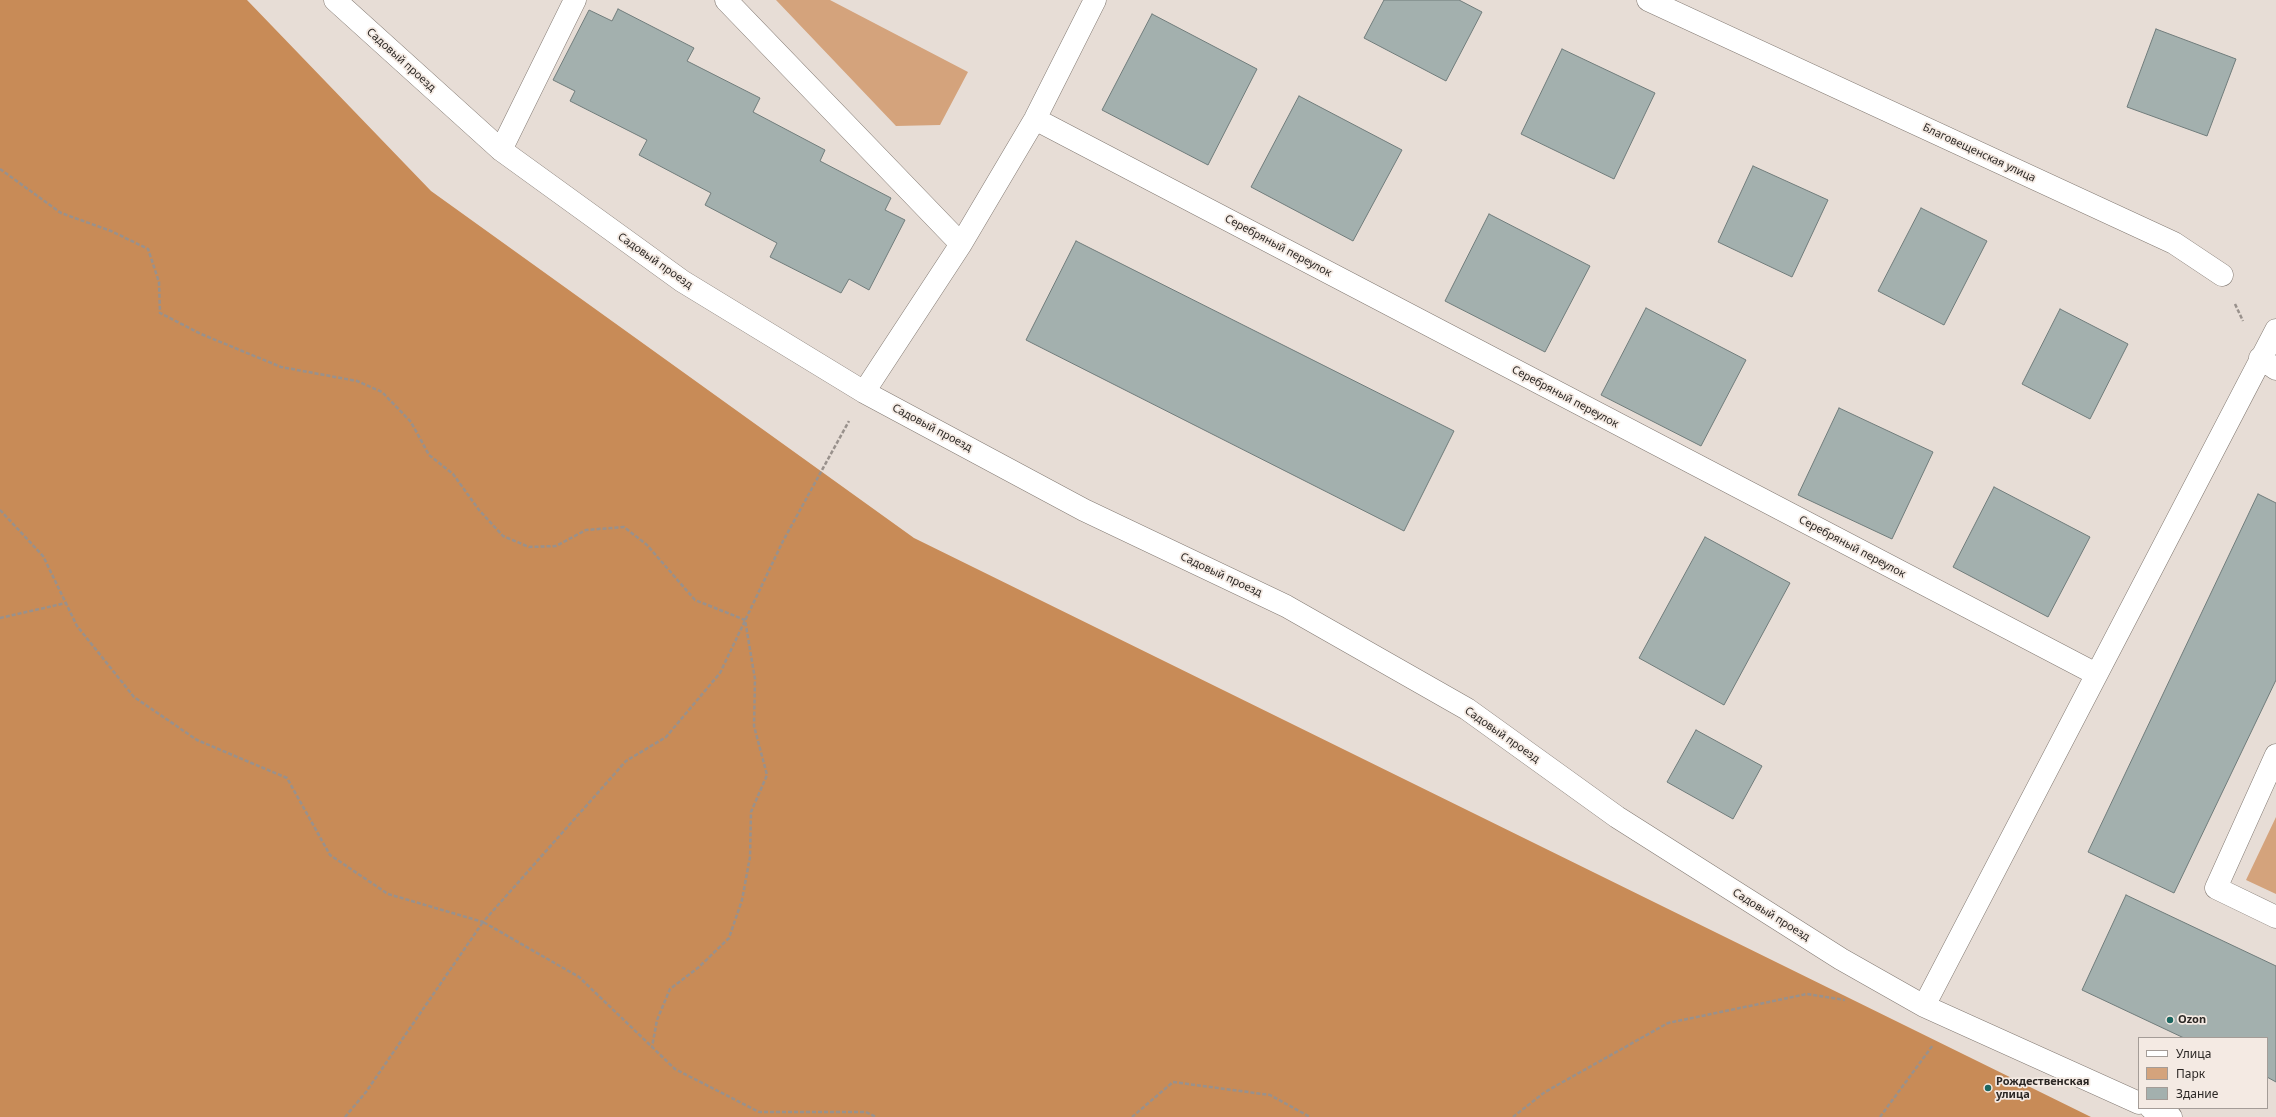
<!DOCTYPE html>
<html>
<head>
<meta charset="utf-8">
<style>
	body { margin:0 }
	#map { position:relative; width:2276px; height:1117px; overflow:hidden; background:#e7ddd6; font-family:"Noto Sans",sans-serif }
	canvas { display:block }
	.legend { position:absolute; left:2138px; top:1037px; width:130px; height:72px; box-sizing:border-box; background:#f4eae3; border:1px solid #a49c97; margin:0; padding:5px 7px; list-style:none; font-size:12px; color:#2c2825 }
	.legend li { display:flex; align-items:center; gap:8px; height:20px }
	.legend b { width:20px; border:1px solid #a49c97 }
</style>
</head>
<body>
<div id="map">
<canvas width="2276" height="1117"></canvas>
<ul class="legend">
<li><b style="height:5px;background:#fff"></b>Улица</li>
<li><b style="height:11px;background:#d4a37c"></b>Парк</li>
<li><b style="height:11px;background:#a3b0ae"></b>Здание</li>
</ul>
</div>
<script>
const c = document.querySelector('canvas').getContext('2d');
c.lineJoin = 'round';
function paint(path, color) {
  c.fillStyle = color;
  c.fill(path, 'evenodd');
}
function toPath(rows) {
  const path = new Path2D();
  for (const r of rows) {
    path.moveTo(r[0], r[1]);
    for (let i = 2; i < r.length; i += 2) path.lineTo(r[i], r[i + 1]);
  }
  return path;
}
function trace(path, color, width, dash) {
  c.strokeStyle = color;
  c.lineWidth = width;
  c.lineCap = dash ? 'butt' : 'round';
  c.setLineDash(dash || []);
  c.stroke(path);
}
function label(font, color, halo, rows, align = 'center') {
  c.font = font + ' "Noto Sans",sans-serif';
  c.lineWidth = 3.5;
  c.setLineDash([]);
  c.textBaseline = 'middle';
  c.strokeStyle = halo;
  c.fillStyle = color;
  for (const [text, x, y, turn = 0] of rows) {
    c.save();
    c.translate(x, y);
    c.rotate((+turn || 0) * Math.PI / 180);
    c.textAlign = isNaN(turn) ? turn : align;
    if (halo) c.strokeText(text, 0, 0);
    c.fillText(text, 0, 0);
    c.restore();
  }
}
paint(toPath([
	[776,0,830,0,968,72,940,125,896,126],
	[2276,817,2276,894,2246,880]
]), '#d4a37c');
paint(toPath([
	[0,0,247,0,431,191,914,538,2091,1117,0,1117]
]), '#c88b57');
const building = toPath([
	[1384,0,1459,0,1482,12,1446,81,1364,38,1384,0],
	[618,9,694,48,687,61,760,98,753,112,825,150,820,161,891,198,885,210,905,220,869,290,849,279,841,293,770,257,777,243,705,205,711,193,639,155,647,140,570,101,575,91,553,80,589,10,612,21,618,9],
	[1152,14,1257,69,1208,165,1102,110,1152,14],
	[2156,29,2236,59,2207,136,2127,107,2156,29],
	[1562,49,1655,93,1614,179,1521,134,1562,49],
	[1299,96,1402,150,1353,241,1251,187,1299,96],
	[1753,166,1828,200,1792,277,1718,242,1753,166],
	[1921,208,1987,241,1944,325,1878,291,1921,208],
	[1489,214,1590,266,1545,352,1445,301,1489,214],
	[1076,241,1454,431,1404,531,1026,340,1076,241],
	[1646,308,1746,360,1701,446,1601,395,1646,308],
	[2060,309,2128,344,2090,419,2022,384,2060,309],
	[1839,408,1933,452,1892,539,1798,495,1839,408],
	[1994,487,2090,537,2048,617,1953,567,1994,487],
	[2258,494,2276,503,2276,680,2174,893,2088,852,2258,494],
	[1705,537,1790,583,1724,705,1639,658,1705,537],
	[1696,730,1762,766,1733,819,1667,782,1696,730],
	[2126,895,2276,966,2276,1082,2267,1077,2267,1038,2184,1038,2082,990,2126,895]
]);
paint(building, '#a3b0ae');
trace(building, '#707c7b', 1);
const minor = toPath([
	[335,0,501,150,682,281,864,392,1084,510,1286,606,1467,709,1617,817,1841,959,1924,1006,2139,1103],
	[726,0,961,244],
	[1648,0,2174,243,2222,275],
	[1035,119,2096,674],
	[501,150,575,0],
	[2260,358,2276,369],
	[864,392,961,244,1035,119,1095,0],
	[2276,755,2216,888,2276,917],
	[1924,1006,2276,330],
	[2151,1108,2171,1117]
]);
trace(minor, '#827972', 23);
trace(toPath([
	[0,169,61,213,111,231,148,249,159,282,160,313,201,334,281,367,357,381,382,392,411,422,429,455,453,474,479,510,503,536,529,547,556,546,586,530,624,527,647,545,695,600,745,620,755,679,754,726,767,775,751,812,750,857,742,900,729,938,699,967,670,989,657,1020,652,1047],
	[2235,304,2243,321],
	[0,510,43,556,77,626,134,697,197,740,287,778,330,855,388,894,483,922,626,761,666,737,720,673,783,541,849,421],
	[0,618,66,603],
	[345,1117,366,1092,483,922,579,977,675,1069,759,1112,866,1112,876,1117],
	[1132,1117,1173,1082,1270,1095,1310,1117],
	[1513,1117,1545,1092,1668,1023,1807,994,1845,1000],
	[1880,1117,1933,1045]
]), '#99918c', 2.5, [4, 2]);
trace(minor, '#fff', 22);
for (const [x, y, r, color] of [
	[2170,1020,4,"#1b6761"],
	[1988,1088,4,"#1b6761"]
]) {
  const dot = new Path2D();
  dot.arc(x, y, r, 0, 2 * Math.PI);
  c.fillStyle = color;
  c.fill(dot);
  trace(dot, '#f4eae3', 1.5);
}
label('11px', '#2c2825', '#f4eae3', [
	["Садовый проезд",401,60,42],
	["Благовещенская улица",1979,153,25],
	["Серебряный переулок",1278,246,28],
	["Садовый проезд",655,261,35],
	["Серебряный переулок",1565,397,28],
	["Садовый проезд",932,428,28],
	["Серебряный переулок",1852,547,28],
	["Садовый проезд",1221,575,25],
	["Садовый проезд",1502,735,35],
	["Садовый проезд",1771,915,32]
]);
label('bold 11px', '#2c2825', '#f4eae3', [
	["Ozon",2178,1020],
	["Рождественская",1996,1082],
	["улица",1996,1095]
], 'left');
</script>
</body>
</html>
